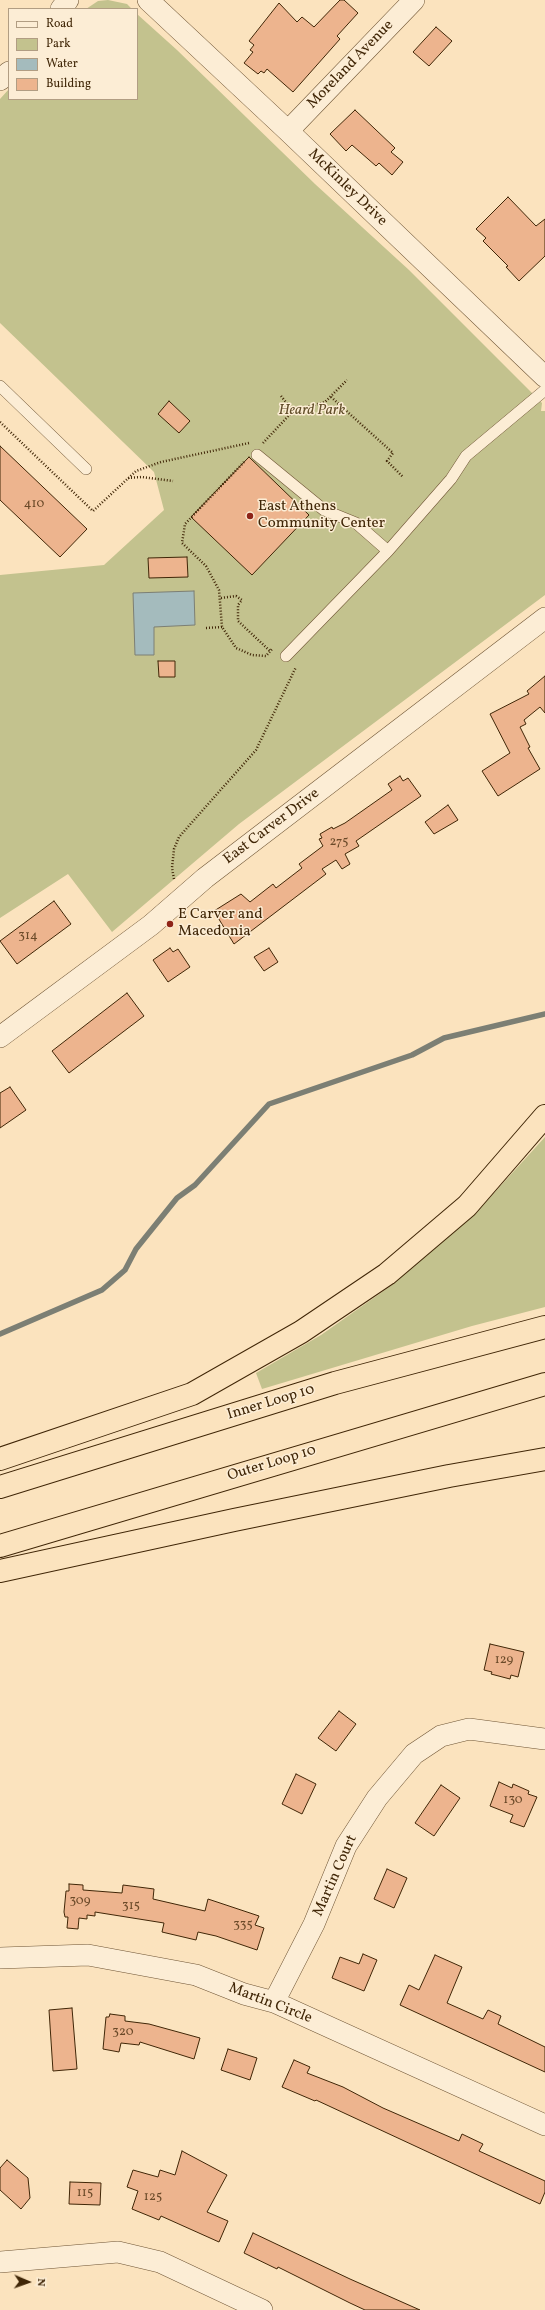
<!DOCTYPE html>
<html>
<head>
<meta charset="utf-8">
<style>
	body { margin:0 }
	#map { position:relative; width:545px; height:2310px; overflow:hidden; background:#fbe3be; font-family:Vollkorn,serif }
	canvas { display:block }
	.legend { position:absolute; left:8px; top:8px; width:130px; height:92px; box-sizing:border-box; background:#fcedd5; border:1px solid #b19d83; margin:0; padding:5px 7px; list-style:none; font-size:12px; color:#402607 }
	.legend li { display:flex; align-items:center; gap:8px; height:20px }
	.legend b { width:20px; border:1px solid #b19d83 }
	.north { position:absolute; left:8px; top:2262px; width:40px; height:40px; -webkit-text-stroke:3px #fcedd5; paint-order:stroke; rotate:92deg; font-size:11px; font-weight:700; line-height:16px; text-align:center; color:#402607 }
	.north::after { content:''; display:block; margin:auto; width:14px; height:18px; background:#402607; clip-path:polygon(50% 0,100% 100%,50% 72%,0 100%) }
</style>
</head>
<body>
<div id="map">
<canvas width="545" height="2310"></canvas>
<ul class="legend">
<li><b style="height:5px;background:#fcedd5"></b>Road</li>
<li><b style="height:11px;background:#c3c28e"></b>Park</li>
<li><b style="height:11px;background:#a4bbbd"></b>Water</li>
<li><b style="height:11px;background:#edb48e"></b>Building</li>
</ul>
<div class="north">N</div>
</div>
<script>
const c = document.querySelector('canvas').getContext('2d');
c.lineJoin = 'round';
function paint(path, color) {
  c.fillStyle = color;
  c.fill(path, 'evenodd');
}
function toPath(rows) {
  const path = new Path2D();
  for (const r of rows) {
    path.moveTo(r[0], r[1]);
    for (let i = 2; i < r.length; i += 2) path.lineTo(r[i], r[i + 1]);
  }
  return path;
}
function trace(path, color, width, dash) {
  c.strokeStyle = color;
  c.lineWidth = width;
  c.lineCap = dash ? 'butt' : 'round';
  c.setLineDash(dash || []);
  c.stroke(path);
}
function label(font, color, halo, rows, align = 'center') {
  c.font = font + ' Vollkorn,serif';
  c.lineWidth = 3;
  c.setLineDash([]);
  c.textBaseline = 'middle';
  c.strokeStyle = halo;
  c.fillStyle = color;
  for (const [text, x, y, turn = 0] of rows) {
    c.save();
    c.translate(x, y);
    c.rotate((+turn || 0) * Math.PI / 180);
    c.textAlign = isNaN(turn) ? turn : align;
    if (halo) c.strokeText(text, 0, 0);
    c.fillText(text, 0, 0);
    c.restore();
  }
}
paint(toPath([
	[108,0,127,4,132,9,86,9,98,1],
	[137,14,177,50,315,184,409,270,542,403,541,411,545,411,545,595,239,824,112,932,68,874,0,918,0,575,104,565,164,510,154,472,0,323,0,99,9,89,9,99,137,99],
	[545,1137,545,1307,472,1326,262,1389,256,1373,321,1335,392,1285,483,1205]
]), '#c3c28e');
const water = toPath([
	[194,591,195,625,154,627,154,655,135,655,133,593,194,591]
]);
paint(water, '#a4bbbd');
trace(water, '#7c7f74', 1);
trace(toPath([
	[0,1334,102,1290,125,1270,136,1249,177,1198,195,1185,269,1104,412,1055,444,1038,545,1014]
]), '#7c7f74', 5.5);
const building = toPath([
	[340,0,344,0,358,13,337,36,340,39,293,92,267,69,264,73,261,71,258,74,244,63,253,52,250,50,254,45,249,41,279,3,297,22,302,17,314,27,340,0],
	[436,27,452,41,429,66,413,52,436,27],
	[355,110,395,148,391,152,403,162,392,175,379,163,376,166,352,145,346,151,330,134,355,110],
	[508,197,536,226,545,219,545,256,519,281,506,267,508,266,483,241,486,238,476,229,508,197],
	[169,401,190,421,179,433,158,414,169,401],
	[0,446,87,529,60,557,0,500,0,446],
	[249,457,309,515,252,575,191,517,249,457],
	[187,557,188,577,149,578,148,558,187,557],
	[158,661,175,661,175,677,159,677,158,661],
	[545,676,545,713,540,707,524,720,526,724,520,727,530,747,528,748,540,769,498,796,482,771,510,753,490,714,529,694,527,691,545,676],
	[400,776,403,781,408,778,421,796,356,841,359,846,345,854,350,864,342,869,336,860,322,869,326,874,234,944,214,911,241,894,250,902,273,884,276,888,302,868,299,864,323,846,319,839,322,838,320,834,332,827,333,829,345,823,392,790,388,784,400,776],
	[448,805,458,820,434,834,425,822,448,805],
	[54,901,71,924,17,964,0,941,54,901],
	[170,948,173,952,178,949,190,967,168,982,153,960,170,948],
	[269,948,278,962,264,971,254,957,269,948],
	[127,993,144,1016,69,1073,52,1051,127,993],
	[10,1087,26,1110,0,1128,0,1093,10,1087],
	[490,1644,524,1652,518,1677,511,1675,510,1679,491,1674,492,1672,484,1670,490,1644],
	[339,1711,356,1724,336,1751,318,1738,339,1711],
	[296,1774,316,1784,302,1814,282,1804,296,1774],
	[499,1782,512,1788,513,1784,529,1791,528,1794,537,1797,524,1827,510,1822,513,1815,490,1806,499,1782],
	[441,1785,460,1798,434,1836,415,1823,441,1785],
	[387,1869,407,1878,394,1908,374,1899,387,1869],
	[69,1884,83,1885,83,1890,122,1893,123,1885,154,1889,153,1899,205,1911,208,1899,259,1916,255,1925,264,1928,257,1950,216,1936,198,1932,196,1940,162,1932,164,1923,95,1912,95,1916,87,1915,87,1919,79,1918,78,1929,67,1928,68,1917,65,1917,64,1912,66,1891,69,1891,69,1884],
	[363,1954,377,1960,364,1991,332,1978,340,1957,359,1964,363,1954],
	[435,1955,462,1967,447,2003,483,2019,488,2010,501,2016,498,2024,545,2047,545,2072,400,2005,409,1985,419,1990,435,1955],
	[72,2008,77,2069,53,2071,49,2010,72,2008],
	[110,2014,125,2016,125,2021,149,2024,200,2038,194,2059,140,2042,139,2045,121,2043,119,2052,103,2049,106,2017,109,2017,110,2014],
	[228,2049,257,2058,250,2080,221,2070,228,2049],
	[294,2060,310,2067,307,2073,343,2087,383,2108,459,2141,462,2134,483,2144,479,2151,545,2181,545,2192,540,2204,316,2100,315,2101,282,2087,294,2060],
	[182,2151,227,2175,207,2212,228,2221,219,2242,161,2216,159,2220,132,2209,138,2191,127,2187,133,2170,158,2177,160,2170,175,2175,182,2151],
	[7,2160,28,2178,30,2198,21,2209,0,2190,0,2168,7,2160],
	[70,2182,101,2183,100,2205,69,2204,70,2182],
	[253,2233,350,2279,420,2310,365,2310,350,2303,278,2267,277,2269,244,2253,253,2233]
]);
paint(building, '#edb48e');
trace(building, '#402607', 1);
const lane = toPath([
	[0,386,86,469],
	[257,455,324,510,356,523,388,551],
	[286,656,388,551,451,479,466,456,545,390]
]);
const street = toPath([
	[148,0,288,131,545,377],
	[61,9,68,0],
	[0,80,9,72],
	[288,131,414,0],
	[0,1037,151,925,205,878,545,618],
	[0,1958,88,1955,196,1975,244,1994,274,2002,545,2125],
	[274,2002,314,1924,346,1846,377,1798,414,1754,441,1736,469,1729,545,1739],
	[0,2262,118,2252,160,2262,262,2310]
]);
const highway = toPath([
	[0,1459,192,1394,301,1332,387,1274,467,1206,545,1116],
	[0,1487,335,1383,545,1327],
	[0,1546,545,1384],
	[0,1571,234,1520,449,1476,545,1459]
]);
trace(lane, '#6f5535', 12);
trace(street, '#6f5535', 22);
trace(highway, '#402607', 24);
trace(toPath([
	[281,396,293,411],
	[331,397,393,453,387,461,403,477],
	[0,422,93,511,136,471,161,462,249,443],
	[263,443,293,411,325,402,347,380],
	[244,462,185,524,182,543,206,566,219,590,222,627,236,648,252,655,266,656,272,649],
	[128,478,142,477,173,481],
	[221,598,236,596,242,600,238,605,238,621,270,651],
	[206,628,222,627],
	[174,879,172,868,174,849,179,837,256,750,296,667]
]), '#402607', 2.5, [1, 2]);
trace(lane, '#fcedd5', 11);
trace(street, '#fcedd5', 21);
trace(highway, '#fbe3be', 22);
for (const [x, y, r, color] of [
	[250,516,4,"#8f2418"],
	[170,924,4,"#8f2418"]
]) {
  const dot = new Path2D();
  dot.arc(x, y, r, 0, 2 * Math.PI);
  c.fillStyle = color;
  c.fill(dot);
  trace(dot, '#fcedd5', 1.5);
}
label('13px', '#6b4a29', null, [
	["410",34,505],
	["275",339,843],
	["314",28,937],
	["129",504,1661],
	["130",513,1801],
	["309",80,1902],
	["315",131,1907],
	["335",243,1926],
	["320",123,2033],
	["115",85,2194],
	["125",153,2198]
]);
label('15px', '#402607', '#fcedd5', [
	["Moreland Avenue",351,65,-46],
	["McKinley Drive",347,188,44],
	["East Carver Drive",272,827,-37],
	["Inner Loop 10",271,1403,-17],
	["Outer Loop 10",272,1464,-17],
	["Martin Court",336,1876,-66],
	["Martin Circle",270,2004,21]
]);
label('italic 15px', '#614d29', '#fcedd5', [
	["Heard Park",312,411]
]);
label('15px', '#402607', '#fcedd5', [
	["East Athens",258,507],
	["Community Center",258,524],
	["E Carver and",178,915],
	["Macedonia",178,932]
], 'left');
</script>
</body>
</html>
